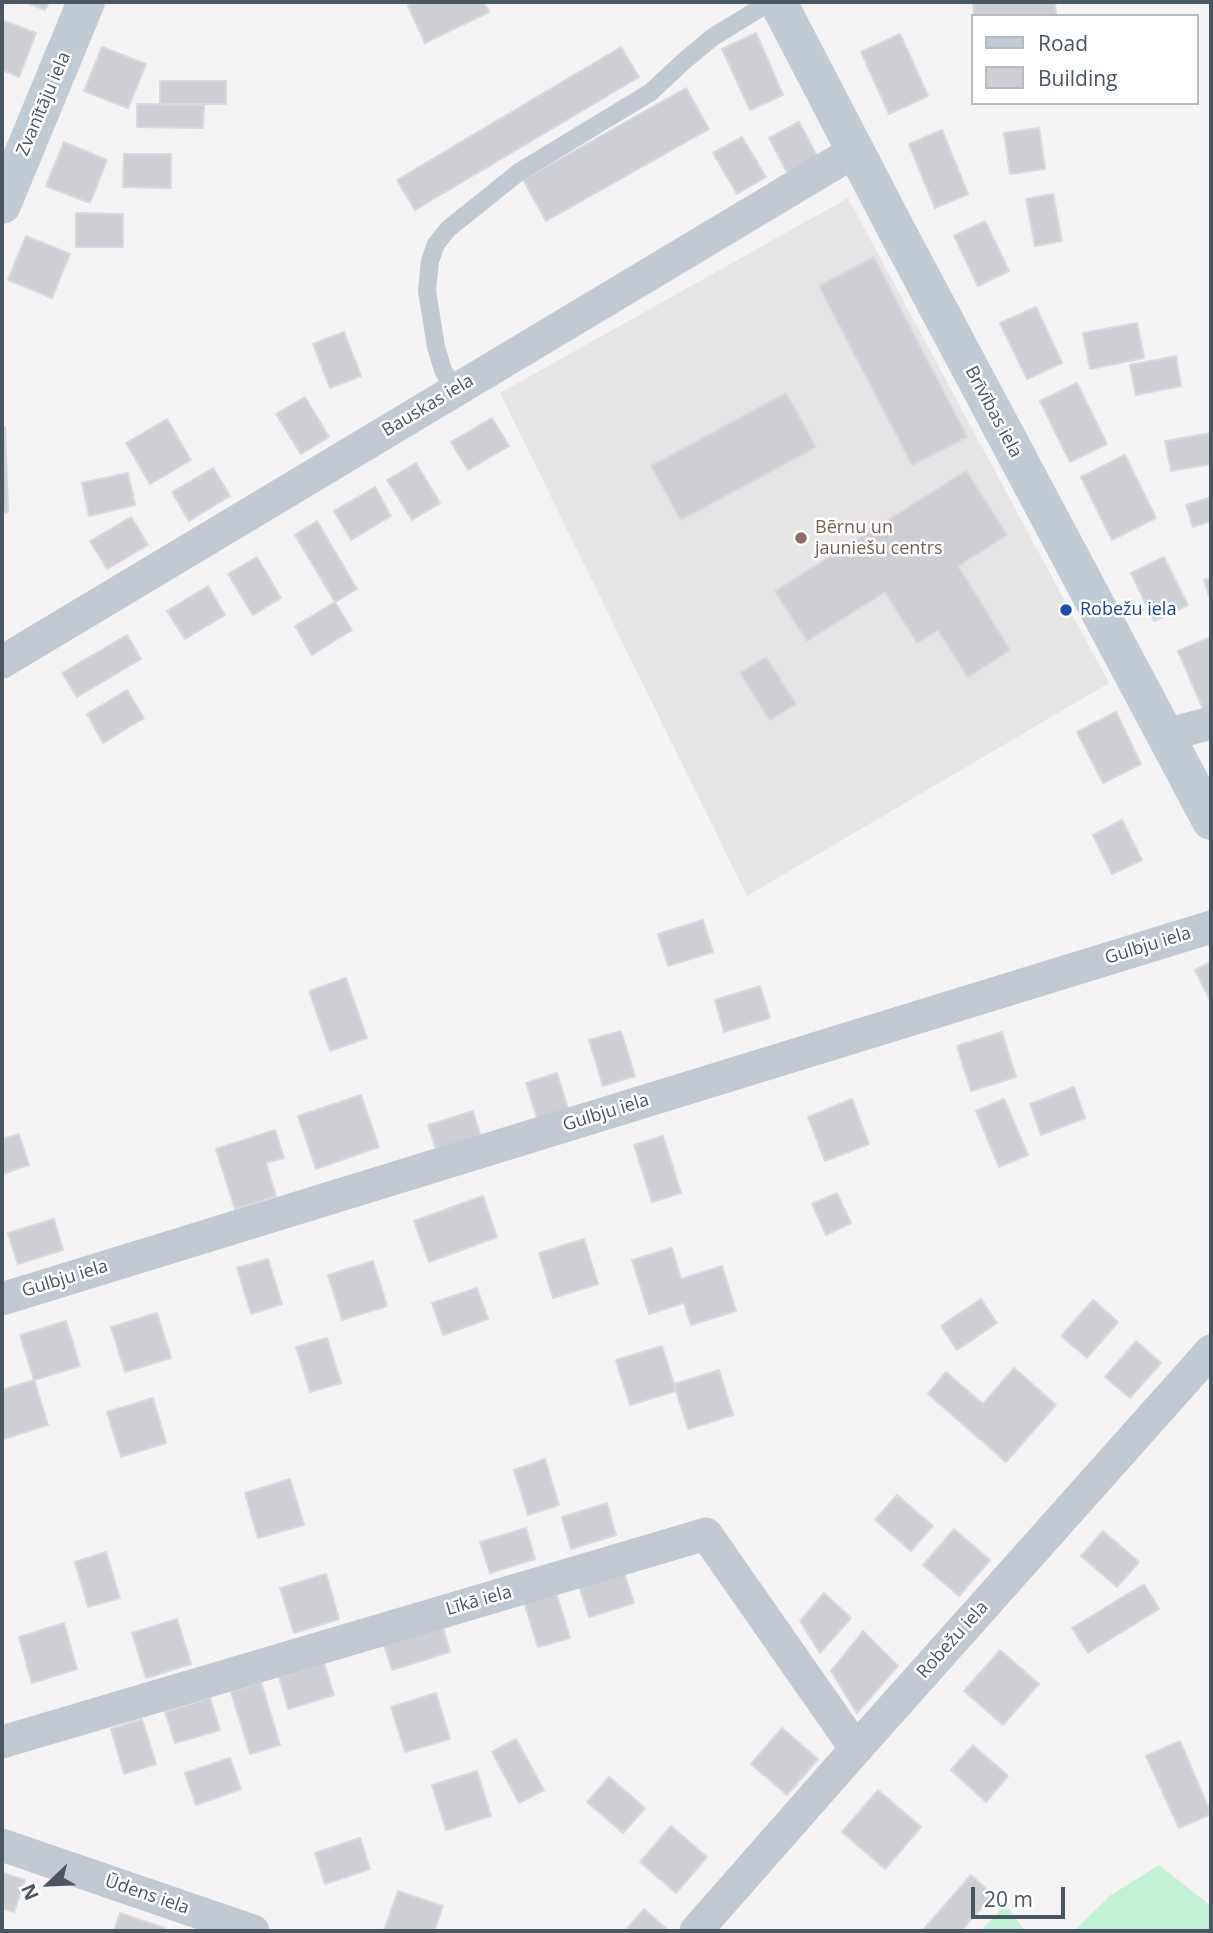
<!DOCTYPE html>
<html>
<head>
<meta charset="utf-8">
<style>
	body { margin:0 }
	#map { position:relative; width:1213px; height:1933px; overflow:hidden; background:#f5f3f3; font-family:"Open Sans",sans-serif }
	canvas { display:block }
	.frame { position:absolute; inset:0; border:4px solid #4a5661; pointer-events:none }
	.legend { position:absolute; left:971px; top:14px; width:228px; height:91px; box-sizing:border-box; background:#fff; border:2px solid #b7bbc0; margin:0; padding:9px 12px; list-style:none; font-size:21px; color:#4a5661 }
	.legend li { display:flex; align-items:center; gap:14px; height:35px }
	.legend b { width:35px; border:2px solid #b7bbc0 }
	.north { position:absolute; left:14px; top:1849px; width:70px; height:70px; -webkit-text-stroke:5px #fff; paint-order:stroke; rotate:247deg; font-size:19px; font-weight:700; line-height:28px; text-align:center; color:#4a5661 }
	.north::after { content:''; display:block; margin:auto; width:24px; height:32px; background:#4a5661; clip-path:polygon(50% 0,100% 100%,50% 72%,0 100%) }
	.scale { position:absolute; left:971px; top:1887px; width:94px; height:32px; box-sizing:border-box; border:4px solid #4a5661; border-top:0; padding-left:9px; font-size:21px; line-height:24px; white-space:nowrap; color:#4a5661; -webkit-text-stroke:5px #fff; paint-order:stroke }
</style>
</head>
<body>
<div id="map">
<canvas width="1213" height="1933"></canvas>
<div class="frame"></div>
<ul class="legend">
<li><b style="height:9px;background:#c1cbd6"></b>Road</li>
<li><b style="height:19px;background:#cdcfd5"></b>Building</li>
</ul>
<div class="north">N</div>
<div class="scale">20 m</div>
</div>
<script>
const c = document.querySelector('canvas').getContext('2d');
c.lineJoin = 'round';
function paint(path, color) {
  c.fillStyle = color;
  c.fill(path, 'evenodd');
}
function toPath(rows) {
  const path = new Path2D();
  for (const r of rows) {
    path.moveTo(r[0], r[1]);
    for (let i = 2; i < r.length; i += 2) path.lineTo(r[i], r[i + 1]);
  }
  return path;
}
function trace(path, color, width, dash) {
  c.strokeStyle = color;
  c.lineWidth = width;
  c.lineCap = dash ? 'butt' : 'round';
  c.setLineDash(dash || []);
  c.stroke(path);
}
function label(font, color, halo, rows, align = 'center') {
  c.font = font + ' "Open Sans",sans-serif';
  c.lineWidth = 5;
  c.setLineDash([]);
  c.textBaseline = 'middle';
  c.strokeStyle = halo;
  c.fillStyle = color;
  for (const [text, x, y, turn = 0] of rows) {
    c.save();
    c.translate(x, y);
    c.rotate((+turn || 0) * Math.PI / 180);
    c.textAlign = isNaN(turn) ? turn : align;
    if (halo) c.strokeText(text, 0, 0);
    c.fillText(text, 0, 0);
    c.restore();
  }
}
paint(toPath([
	[848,198,1109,683,747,896,500,393]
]), '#e6e4e5');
paint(toPath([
	[1159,1865,1211,1906,1211,1931,1074,1931,1111,1895],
	[1006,1905,1025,1931,980,1931]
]), '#c3f1d5');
const building = toPath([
	[25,2,49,2,45,10,25,2],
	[418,2,484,2,489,12,425,43,408,6,418,2],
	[973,2,1055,2,1056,16,974,16,973,2],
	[2,20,36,33,19,77,2,70,2,20],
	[756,33,783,95,750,110,722,49,756,33],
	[900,34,928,96,889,114,861,52,900,34],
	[102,47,146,64,128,108,84,91,102,47],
	[621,47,639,77,415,210,397,180,621,47],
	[160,81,226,81,226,104,160,104,160,81],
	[686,88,709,129,546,221,523,180,686,88],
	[137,104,204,105,203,128,137,127,137,104],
	[799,122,821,163,791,180,769,138,799,122],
	[1039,128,1045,169,1010,174,1004,133,1039,128],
	[942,130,968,194,935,208,909,144,942,130],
	[742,137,766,177,737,194,713,153,742,137],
	[64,142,107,160,90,203,46,186,64,142],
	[124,154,171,154,171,188,123,187,124,154],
	[1053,194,1062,241,1035,246,1026,199,1053,194],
	[76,213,123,214,123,247,76,247,76,213],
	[985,221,1009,271,978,286,954,236,985,221],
	[26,236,70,254,52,298,8,280,26,236],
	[874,257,967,437,912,465,819,286,874,257],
	[1036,307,1062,363,1027,379,1000,323,1036,307],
	[1137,323,1144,358,1090,369,1083,333,1137,323],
	[344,332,361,376,330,388,313,344,344,332],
	[1176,356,1181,386,1136,395,1130,365,1176,356],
	[1077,383,1107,444,1070,462,1040,401,1077,383],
	[786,393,816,447,681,520,651,466,786,393],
	[305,397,329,437,301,454,276,414,305,397],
	[492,418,509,446,468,470,451,442,492,418],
	[167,419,191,460,150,484,126,443,167,419],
	[2,427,5,427,8,512,2,513,2,427],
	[1211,433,1211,464,1171,471,1165,441,1211,433],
	[1125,455,1156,518,1112,540,1081,477,1125,455],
	[416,463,440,503,412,520,387,480,416,463],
	[213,468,230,496,189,521,172,492,213,468],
	[966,471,1007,535,958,566,1010,650,968,677,938,630,917,643,885,592,807,641,775,591,966,471],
	[128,473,135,505,89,516,82,483,128,473],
	[375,487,391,516,351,540,334,511,375,487],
	[1211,497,1211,521,1193,527,1186,505,1211,497],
	[131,517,148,545,107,569,90,541,131,517],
	[317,521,357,589,335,602,295,535,317,521],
	[257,557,281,598,253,615,228,574,257,557],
	[1164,557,1188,605,1154,621,1131,573,1164,557],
	[1211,578,1211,602,1204,580,1211,578],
	[208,586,225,615,185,639,167,611,208,586],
	[335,602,352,630,312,655,295,626,335,602],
	[127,635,141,659,77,697,62,673,127,635],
	[1211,637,1211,708,1204,711,1178,651,1211,637],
	[766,657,796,704,770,720,740,673,766,657],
	[127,690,144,718,103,743,87,714,127,690],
	[1116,712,1141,764,1103,783,1077,732,1116,712],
	[1122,820,1142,860,1112,874,1093,835,1122,820],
	[703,920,713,952,668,966,658,934,703,920],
	[1211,962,1211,1002,1195,970,1211,962],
	[346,978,367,1038,330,1051,309,991,346,978],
	[760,986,770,1018,724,1032,715,1000,760,986],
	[621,1031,635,1076,603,1086,589,1040,621,1031],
	[1002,1032,1016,1077,971,1091,957,1046,1002,1032],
	[557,1073,571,1118,540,1128,526,1083,557,1073],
	[1074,1087,1085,1118,1041,1135,1030,1104,1074,1087],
	[361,1095,379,1147,316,1169,298,1116,361,1095],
	[852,1099,869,1144,825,1161,808,1117,852,1099],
	[1004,1099,1028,1155,999,1167,976,1111,1004,1099],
	[473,1111,483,1143,438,1156,428,1125,473,1111],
	[275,1130,284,1158,266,1163,276,1196,235,1209,216,1149,275,1130],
	[19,1134,29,1165,2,1174,2,1139,19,1134],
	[663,1136,681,1193,652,1202,634,1145,663,1136],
	[837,1193,851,1223,826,1235,812,1204,837,1193],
	[483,1196,497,1237,429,1262,414,1221,483,1196],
	[54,1219,63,1250,18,1264,8,1233,54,1219],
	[584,1239,598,1284,553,1298,539,1253,584,1239],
	[672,1248,681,1279,722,1266,736,1311,691,1325,684,1303,649,1314,632,1260,672,1248],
	[268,1259,282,1304,251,1314,237,1268,268,1259],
	[373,1261,387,1306,342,1320,328,1275,373,1261],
	[477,1288,488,1319,443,1335,432,1303,477,1288],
	[981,1299,997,1323,957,1350,941,1326,981,1299],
	[1093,1300,1118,1322,1087,1358,1061,1336,1093,1300],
	[157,1313,171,1358,125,1372,111,1327,157,1313],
	[66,1321,80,1366,34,1380,20,1335,66,1321],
	[327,1338,341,1383,310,1392,296,1347,327,1338],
	[1136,1341,1161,1363,1130,1398,1105,1377,1136,1341],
	[662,1346,676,1391,630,1405,616,1360,662,1346],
	[1014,1368,1056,1405,1006,1462,928,1394,946,1372,983,1404,1014,1368],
	[719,1370,733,1415,688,1429,674,1384,719,1370],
	[34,1380,48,1425,3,1439,2,1390,34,1380],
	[153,1398,166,1443,121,1457,107,1412,153,1398],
	[545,1459,559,1505,528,1515,514,1470,545,1459],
	[290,1479,304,1525,258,1538,245,1493,290,1479],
	[897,1495,933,1526,911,1551,875,1520,897,1495],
	[607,1503,616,1535,571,1549,562,1517,607,1503],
	[526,1528,535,1559,490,1573,480,1542,526,1528],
	[954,1529,990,1560,959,1596,923,1565,954,1529],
	[1103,1531,1139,1562,1117,1587,1081,1556,1103,1531],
	[106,1552,120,1598,88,1607,75,1562,106,1552],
	[624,1572,634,1603,589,1617,579,1586,624,1572],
	[326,1574,339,1619,294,1633,280,1588,326,1574],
	[1144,1584,1159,1609,1088,1653,1072,1628,1144,1584],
	[556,1593,570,1638,538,1647,524,1602,556,1593],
	[824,1593,851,1618,820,1653,800,1621,824,1593],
	[177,1619,191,1664,146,1678,132,1633,177,1619],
	[64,1623,77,1669,32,1683,19,1637,64,1623],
	[443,1627,450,1652,392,1670,384,1645,443,1627],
	[863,1631,898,1666,857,1713,831,1671,863,1631],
	[1000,1650,1039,1684,1003,1725,964,1691,1000,1650],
	[324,1663,334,1695,288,1709,279,1677,324,1663],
	[261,1682,280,1745,250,1754,231,1692,261,1682],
	[436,1693,450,1739,405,1752,391,1707,436,1693],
	[210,1698,220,1730,175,1743,165,1712,210,1698],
	[142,1719,156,1764,124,1774,111,1729,142,1719],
	[782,1728,818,1759,787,1795,751,1764,782,1728],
	[516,1739,544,1790,519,1803,492,1752,516,1739],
	[1180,1741,1211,1814,1179,1828,1146,1756,1180,1741],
	[973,1745,1008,1776,986,1802,951,1770,973,1745],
	[230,1758,241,1789,196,1805,185,1773,230,1758],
	[477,1771,491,1816,446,1830,432,1785,477,1771],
	[609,1777,645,1808,623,1833,587,1802,609,1777],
	[878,1790,921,1827,885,1869,842,1832,878,1790],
	[671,1826,707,1857,676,1893,640,1862,671,1826],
	[360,1838,370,1869,325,1884,315,1853,360,1838],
	[2,1873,25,1880,14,1912,2,1908,2,1873],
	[971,1875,993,1895,961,1931,922,1931,971,1875],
	[398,1891,443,1906,434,1931,384,1931,398,1891],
	[644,1909,669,1931,625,1931,644,1909],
	[120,1913,165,1928,164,1931,114,1931,120,1913]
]);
paint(building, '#cdcfd5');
trace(building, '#d7d9de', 2);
trace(toPath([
	[455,391,443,370,436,347,427,291,430,261,436,244,448,229,519,172,651,92,684,61,713,37,770,2]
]), '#c1cad2', 18);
trace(toPath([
	[2,662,855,151],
	[1166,735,1211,723],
	[2,1299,1211,927],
	[2,1742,706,1534,856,1749],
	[2,1845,253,1931],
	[696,1931,856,1749,1211,1351]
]), '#c1cad2', 33);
trace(toPath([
	[778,2,897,231,1211,821],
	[2,205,86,2]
]), '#c1cbd6', 38);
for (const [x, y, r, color] of [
	[801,538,7,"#8d6e63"],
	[1066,610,7,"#1a4fb4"]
]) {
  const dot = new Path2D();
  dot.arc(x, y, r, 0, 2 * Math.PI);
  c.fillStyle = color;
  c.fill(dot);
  trace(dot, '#fff', 2.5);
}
label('18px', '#4a5661', '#fff', [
	["Zvanītāju iela",44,104,-67],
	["Bauskas iela",428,406,-31],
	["Brīvības iela",993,412,62],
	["Gulbju iela",1148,946,-17],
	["Gulbju iela",606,1113,-17],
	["Gulbju iela",65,1279,-17],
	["Līkā iela",479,1601,-16],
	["Robežu iela",953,1640,-48],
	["Ūdens iela",147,1895,19]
]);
label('18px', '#785e54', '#fff', [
	["Bērnu un",815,528],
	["jauniešu centrs",815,549]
], 'left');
label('18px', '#164399', '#fff', [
	["Robežu iela",1080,610]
], 'left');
</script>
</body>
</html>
